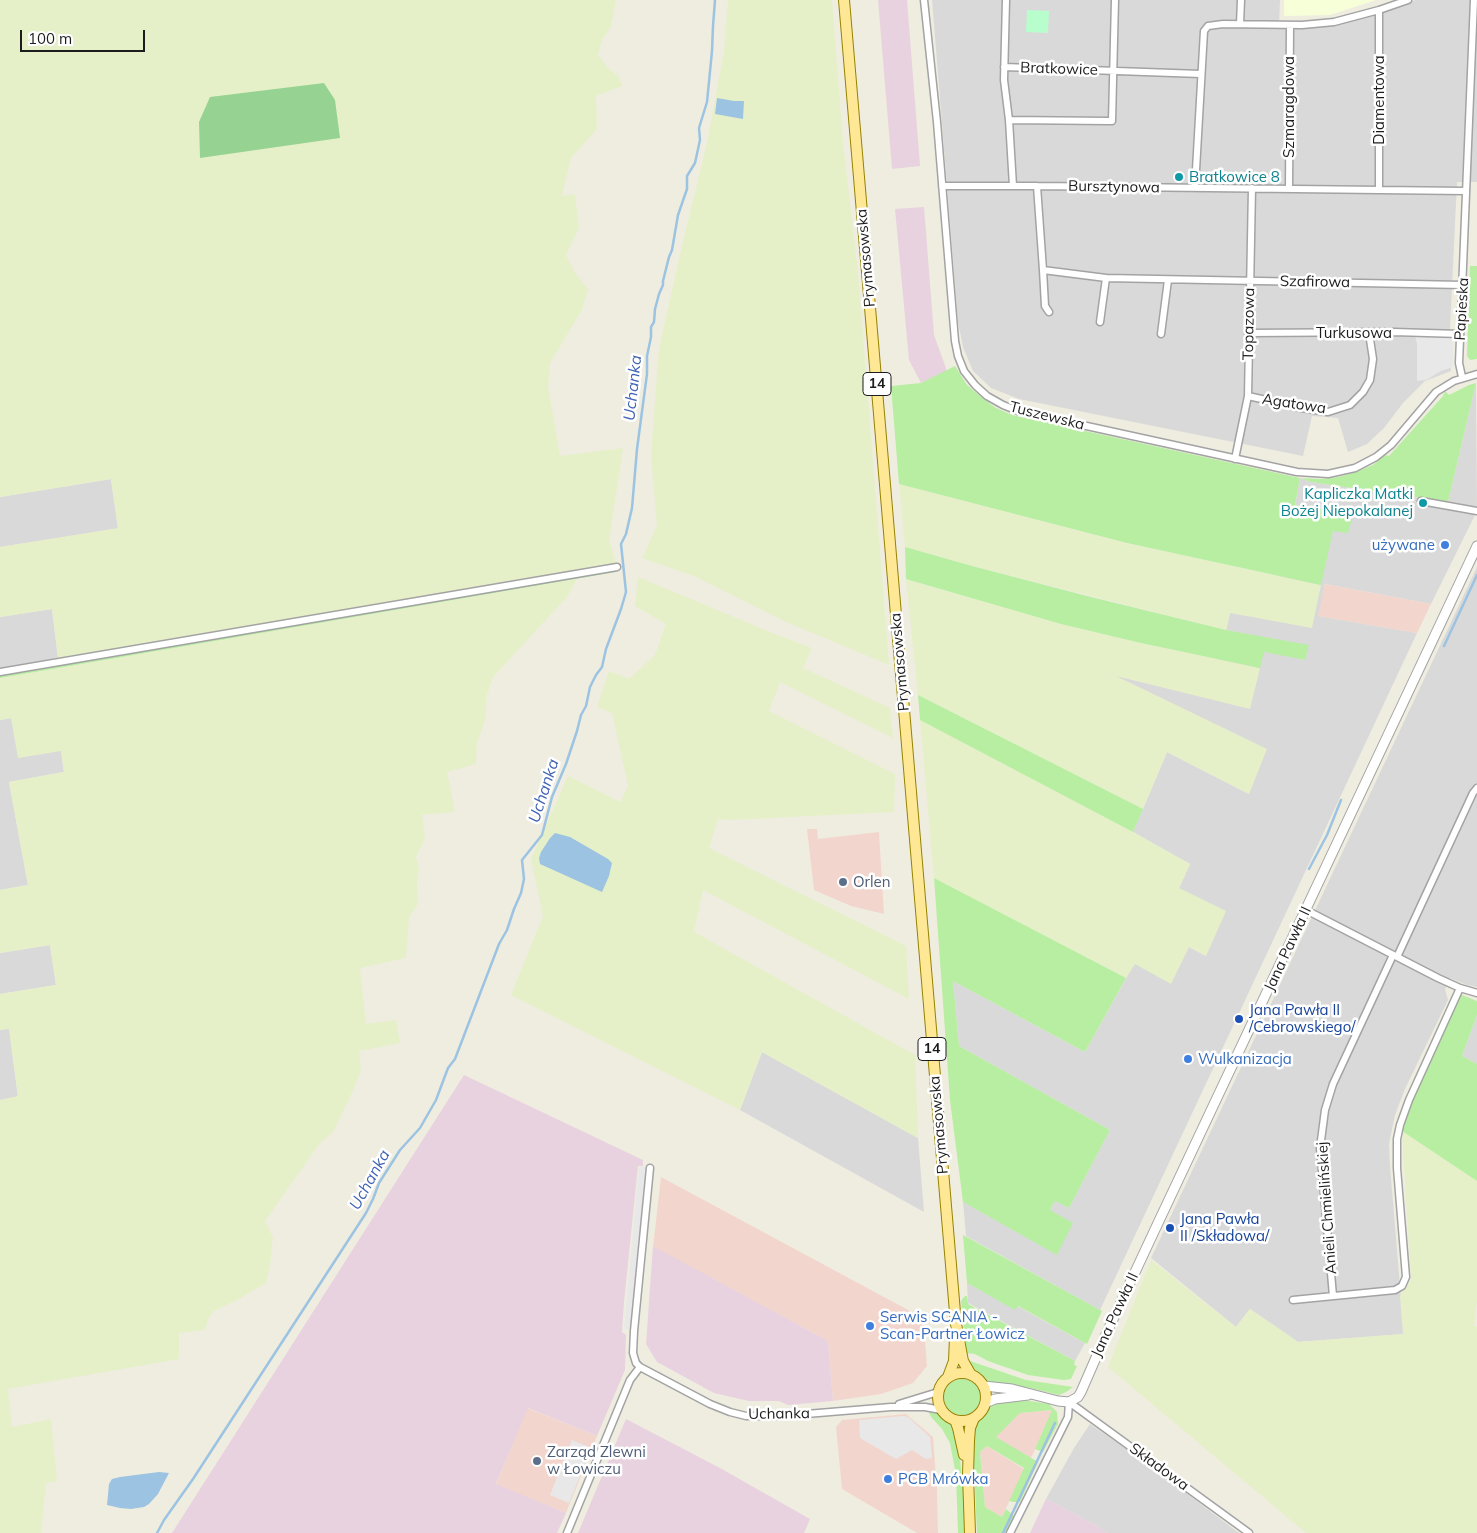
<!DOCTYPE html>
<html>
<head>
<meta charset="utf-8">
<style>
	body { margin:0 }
	#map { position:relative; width:1477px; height:1533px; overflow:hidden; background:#efede0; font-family:Mulish,sans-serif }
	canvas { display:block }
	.scale { position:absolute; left:20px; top:30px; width:125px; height:22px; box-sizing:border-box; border:2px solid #1c1c1c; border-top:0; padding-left:6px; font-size:15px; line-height:18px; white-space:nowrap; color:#1c1c1c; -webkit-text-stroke:4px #fff; paint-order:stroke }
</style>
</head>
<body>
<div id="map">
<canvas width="1477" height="1533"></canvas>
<div class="scale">100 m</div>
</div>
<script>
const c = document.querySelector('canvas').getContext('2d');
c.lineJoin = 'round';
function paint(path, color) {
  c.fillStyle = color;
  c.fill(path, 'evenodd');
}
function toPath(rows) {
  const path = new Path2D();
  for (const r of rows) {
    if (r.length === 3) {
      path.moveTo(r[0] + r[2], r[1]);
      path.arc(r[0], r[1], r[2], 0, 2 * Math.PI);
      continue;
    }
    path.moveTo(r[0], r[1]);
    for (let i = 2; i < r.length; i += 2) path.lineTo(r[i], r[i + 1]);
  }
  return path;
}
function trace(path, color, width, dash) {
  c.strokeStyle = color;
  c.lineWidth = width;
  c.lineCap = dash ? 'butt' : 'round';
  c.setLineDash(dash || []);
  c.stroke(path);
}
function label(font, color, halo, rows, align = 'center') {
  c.font = font + ' Mulish,sans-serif';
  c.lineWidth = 5;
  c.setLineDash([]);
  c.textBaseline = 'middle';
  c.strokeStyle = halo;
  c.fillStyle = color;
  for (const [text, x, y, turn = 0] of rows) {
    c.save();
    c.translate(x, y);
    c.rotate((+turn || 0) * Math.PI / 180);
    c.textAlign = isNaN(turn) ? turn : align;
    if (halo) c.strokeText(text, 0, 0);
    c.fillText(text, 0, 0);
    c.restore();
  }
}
paint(toPath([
	[932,0,1280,0,1279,25,1319,25,1416,0,1477,0,1477,182,1457,182,1449,349,1451,371,1425,381,1403,403,1384,428,1367,444,1348,452,1338,418,1312,416,1303,456,1019,399,991,388,973,371,963,347,958,322],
	[1476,383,1477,511,1431,604,1325,584,1319,616,1417,633,1100,1310,966,1236,963,1202,1057,1254,1050,1210,1055,1201,1069,1208,1110,1130,959,1046,953,981,1085,1052,1134,964,1189,947,1206,956,1179,888,1190,864,1133,832,1167,752,1249,794,1113,675,1264,651,1305,660,1308,646,1226,630,1230,613,1353,514,1295,505,1300,478,1311,482,1448,502],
	[111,479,118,529,0,547,0,497],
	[1477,567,1477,987,1467,985,1450,978,1445,989,1448,1000,1405,1089,1395,1115,1389,1144,1390,1166,1404,1334,1298,1342,1250,1309,1236,1327,1151,1258],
	[52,609,58,658,0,668,0,617],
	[11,718,61,751,64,772,9,782,28,885,0,890,0,720],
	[50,945,56,985,0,994,0,953],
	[1477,1015,1477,1064,1462,1056],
	[9,1028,18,1097,0,1100,0,1030],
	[762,1052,918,1138,924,1212,740,1110],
	[967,1283,1015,1309,1017,1306,1085,1343,1075,1361,968,1303],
	[1090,1424,1149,1465,1239,1533,1107,1533,1097,1526,1046,1499,1074,1448]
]), '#dad9d9');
paint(toPath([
	[1325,584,1431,604,1417,633,1318,616],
	[807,829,817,829,818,839,879,832,884,914,851,906,814,890],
	[661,1177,923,1318,927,1366,913,1383,881,1394,833,1401,828,1341,653,1247],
	[527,1408,597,1436,566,1513,496,1485],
	[1053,1410,1031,1458,995,1437,1020,1413],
	[906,1414,933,1437,937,1490,938,1533,917,1533,842,1489,836,1427,842,1420],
	[987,1446,1024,1469,1002,1517,985,1507,980,1452]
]), '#f2d6cd');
paint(toPath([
	[878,0,907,0,920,166,892,169],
	[924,207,934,335,947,371,921,383,909,360,895,209],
	[464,1075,643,1160,643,1166,638,1166,624,1302,622,1332,626,1335,625,1370,597,1436,528,1408,496,1484,566,1513,557,1533,172,1533],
	[653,1246,828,1341,833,1401,788,1405,779,1401,749,1401,714,1393,657,1362,646,1344],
	[626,1419,720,1468,810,1519,804,1533,578,1533],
	[1046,1499,1097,1526,1107,1533,1030,1533]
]), '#e8d2df');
paint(toPath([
	[1284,0,1376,0,1330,15,1284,16]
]), '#f7ffd9');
paint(toPath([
	[0,0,616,0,611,26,602,40,598,55,607,67,619,77,622,86,596,96,597,129,571,158,562,196,575,194,579,228,566,255,575,273,588,289,582,310,550,363,548,386,560,456,623,448,609,540,616,564,465,591,58,658,52,609,0,617,0,547,118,528,111,479,0,497],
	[728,0,832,0,843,142,858,273,889,665,786,622,694,576,642,558,657,526,651,454,659,349,681,250,707,143,724,51],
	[899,484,1126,543,1321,585,1312,628,1230,613,1226,630,972,566,905,547],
	[638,577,780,636,812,648,803,668,890,708,893,738,780,682,769,711,895,774,894,812,729,820,718,819,709,848,906,946,909,999,703,890,694,932,915,1055,918,1138,762,1052,740,1110,511,995,543,916,531,859,568,776,620,802,628,786,612,713,597,707,609,671,629,679,655,655,666,624,635,606],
	[577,579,567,597,493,677,487,695,485,720,477,743,476,764,447,772,455,812,422,815,425,838,416,857,419,869,417,883,418,904,409,917,406,958,360,968,366,1024,396,1020,400,1043,359,1051,361,1070,352,1093,333,1132,320,1143,265,1221,273,1237,270,1265,266,1283,239,1299,214,1311,209,1317,205,1330,179,1333,179,1359,8,1389,12,1427,51,1419,57,1481,46,1483,41,1533,0,1533,0,1100,18,1096,9,1029,0,1030,0,994,56,985,50,945,0,953,0,890,28,885,9,782,64,772,61,751,18,758,11,718,0,720,0,678],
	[906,579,1061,624,1141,643,1260,668,1250,709,1116,676,1267,749,1249,794,1167,752,1143,809,918,695],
	[920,720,1133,832,1190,864,1179,888,1226,911,1206,956,1189,947,1171,984,1135,964,1126,978,934,878],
	[1402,1131,1477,1181,1477,1301,1474,1326,1477,1326,1477,1533,1306,1533,1108,1367,1151,1260,1236,1327,1250,1309,1298,1342,1403,1334,1400,1296,1411,1280]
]), '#e5f0c9');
paint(toPath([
	[1470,266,1477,266,1477,359,1470,360,1467,356],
	[955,366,967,385,985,400,996,408,1012,415,1300,478,1320,479,1338,477,1356,472,1373,465,1385,455,1389,456,1443,396,1445,391,1449,395,1469,385,1476,383,1448,502,1311,482,1300,478,1295,505,1353,514,1348,533,1333,531,1321,585,1127,543,899,484,891,386,921,383],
	[905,547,972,566,1087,596,1226,630,1309,645,1305,660,1264,652,1260,668,1141,643,1061,624,906,579],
	[616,564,616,572,0,678,0,668,465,591],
	[918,695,1143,809,1133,832,920,720],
	[934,878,1126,978,1085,1052,953,981,959,1046,1110,1130,1069,1208,1055,1201,1050,1210,1073,1223,1057,1255,963,1202,950,1100],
	[1457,993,1477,1001,1477,1015,1462,1056,1477,1064,1477,1181,1402,1131,1411,1103],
	[963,1235,1102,1311,1087,1344,1018,1306,1015,1310,967,1283],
	[965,1296,967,1296,968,1304,1075,1361,1074,1365,1077,1366,1071,1379,1064,1380,1028,1375,988,1361,975,1354,966,1353,961,1301],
	[970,1361,1026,1380,1073,1387,1066,1392,1059,1395,1030,1388,990,1383,974,1370,967,1362],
	[962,1397,18],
	[1017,1399,1049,1404,1057,1412,1058,1424,1043,1452,1035,1449,1052,1410,1020,1413,996,1437,1038,1462,1020,1502,1014,1502,1009,1501,1024,1468,987,1446,980,1452,985,1507,1002,1517,1006,1509,1014,1516,1006,1533,977,1533,973,1441,975,1426,994,1403],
	[928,1410,936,1412,953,1426,958,1441,965,1506,965,1533,958,1533,956,1475,950,1443,942,1429,931,1417]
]), '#b7eea1');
paint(toPath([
	[324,83,335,100,340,138,200,158,199,122,210,97]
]), '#96d291');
paint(toPath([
	[1027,10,1049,11,1048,33,1026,32]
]), '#b8fecc');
paint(toPath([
	[1415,336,1453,336,1453,367,1441,371,1426,380,1417,381,1417,344],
	[639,1167,646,1167,630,1329,624,1329],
	[903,1416,908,1417,930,1437,932,1458,926,1459,912,1450,896,1459,860,1438,859,1420],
	[572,1440,591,1448,569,1503,550,1495]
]), '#e8e8e8');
paint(toPath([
	[717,98,734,101,744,101,743,119,715,114],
	[555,833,570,837,608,859,612,863,609,876,602,892,540,864,539,858,541,852,550,838],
	[159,1472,169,1473,158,1494,149,1504,144,1507,131,1509,120,1508,107,1505,109,1484,112,1479,120,1477]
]), '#9cc3e1');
trace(toPath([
	[1444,646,1477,575],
	[1309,869,1327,835,1341,800],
	[157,1533,164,1520,193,1479,366,1213,373,1199,379,1183,400,1150,420,1128,436,1100,448,1068,455,1059,499,944,507,930,514,909,521,893,524,879,522,860,542,835,552,797,566,764,577,731,581,715,586,706,590,687,596,675,602,667,606,649,621,609,626,592,621,544,626,534,632,508,637,449,647,374,647,356,651,337,651,327,654,322,655,309,659,294,663,285,663,281,669,257,672,250,678,215,687,189,687,176,695,163,700,140,699,128,707,102,712,51,713,26,715,0],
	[1003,1533,1055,1423]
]), '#9cc3e1', 2.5);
const minor = toPath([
	[924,0,937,122,955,341,958,356,964,371,975,385,987,396,1003,405,1018,411,1297,472,1328,474,1355,468,1376,457,1391,445,1436,392,1454,381,1477,374],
	[1006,0,1004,80,1009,120,1108,121,1112,121,1115,0],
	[1240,24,1241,0],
	[1004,67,1201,74],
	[1009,120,1013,186],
	[942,186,1037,186,1466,191],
	[1037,186,1043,270,1106,278,1463,285],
	[1195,187,1204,31,1208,26,1223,24,1302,25,1334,22,1379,10,1408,0],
	[1289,189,1290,25],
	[1379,190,1379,10],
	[1043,270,1045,306,1049,312],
	[1100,322,1106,278],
	[1248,333,1394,332,1460,334],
	[1161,334,1168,280],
	[1462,377,1459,363,1474,0],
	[1248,396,1302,408,1328,412,1350,405,1363,392,1370,380,1373,359,1369,333],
	[1235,459,1248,396,1252,188],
	[1421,501,1477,511],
	[0,672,617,567],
	[1306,910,1438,978,1460,988,1477,993],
	[1397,957,1473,793,1477,788],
	[650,1168,634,1331,633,1353,636,1363,640,1367,710,1404,730,1412,746,1416,782,1416,891,1407,925,1407,941,1410],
	[1333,1296,1320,1148,1325,1110,1333,1084,1393,955],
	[1293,1300,1395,1290,1402,1286,1406,1277,1397,1168,1397,1139,1400,1125,1409,1100,1460,988],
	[1069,1402,1249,1533],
	[899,1404,938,1392],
	[567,1533,630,1380,640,1367],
	[1010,1533,1068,1417,1069,1402]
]);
const tertiary = toPath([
	[984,1386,1012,1389,1058,1401,1069,1402,1078,1397,1081,1392,1108,1330,1158,1223,1477,546],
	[985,1403,995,1399,1028,1395]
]);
const primary = toPath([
	[844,0,956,1324,963,1361,971,1375],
	[962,1397,24],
	[948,1377,954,1361,955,1337],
	[955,1420,958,1428,964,1455],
	[970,1533,968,1475,969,1440,970,1428,974,1418]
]);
trace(minor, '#a3a3a3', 9);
trace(tertiary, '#a3a3a3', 11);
trace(primary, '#948200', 12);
trace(minor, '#fff', 6);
trace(tertiary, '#fff', 9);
trace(primary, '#ffe895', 10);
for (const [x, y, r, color] of [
	[1179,177,5,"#0f9aa8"],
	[1423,503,5,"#0f9aa8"],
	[1445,545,5,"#3f7fe0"],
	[843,882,5,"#5c6f8a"],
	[1239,1019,5,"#1a4fb4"],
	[1188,1059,5,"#3f7fe0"],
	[1170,1228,5,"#1a4fb4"],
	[870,1326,5,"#3f7fe0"],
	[537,1461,5,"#5c6f8a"],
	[888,1479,5,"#3f7fe0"]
]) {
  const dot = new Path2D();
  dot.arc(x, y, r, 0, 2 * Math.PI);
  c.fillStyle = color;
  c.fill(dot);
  trace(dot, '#fff', 2);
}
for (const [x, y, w] of [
	[877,384,28],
	[932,1049,28]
]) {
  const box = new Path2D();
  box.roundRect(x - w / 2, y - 11.5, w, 23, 4);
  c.fillStyle = '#fff';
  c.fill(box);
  trace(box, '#1c1c1c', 1);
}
label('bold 14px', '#1c1c1c', null, [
	["14",877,384],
	["14",932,1049]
]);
label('15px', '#1c1c1c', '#fff', [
	["Bratkowice",1059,69,2],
	["Diamentowa",1379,100,-90],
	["Szmaragdowa",1289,107,-90],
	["Bursztynowa",1114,187,1],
	["Prymasowska",866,258,-95],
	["Szafirowa",1315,282,1],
	["Papieska",1462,309,-87],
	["Topazowa",1249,324,-89],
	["Turkusowa",1354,333],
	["Agatowa",1294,404,9],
	["Tuszewska",1047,416,14],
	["Prymasowska",900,662,-95],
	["Jana Pawła II",1288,949,-65],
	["Prymasowska",939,1125,-95],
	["Anieli Chmielińskiej",1327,1208,-94],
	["Jana Pawła II",1115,1315,-65],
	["Uchanka",779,1414,-1],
	["Składowa",1159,1467,36]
]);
label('15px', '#0d838f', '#fff', [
	["Bratkowice 8",1189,177],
	["Kapliczka Matki",1413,494,"right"],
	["Bożej Niepokalanej",1413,511,"right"]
], 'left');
label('15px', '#366cbe', '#fff', [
	["używane",1435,545,"right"],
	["Wulkanizacja",1198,1059],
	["Serwis SCANIA -",880,1317],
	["Scan-Partner Łowicz",880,1334],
	["PCB Mrówka",898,1479]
], 'left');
label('15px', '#4e5e75', '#fff', [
	["Orlen",853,882],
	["Zarząd Zlewni",547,1452],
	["w Łowiczu",547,1469]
], 'left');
label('15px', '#164399', '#fff', [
	["Jana Pawła II",1249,1010],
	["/Cebrowskiego/",1249,1027],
	["Jana Pawła",1180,1219],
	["II /Składowa/",1180,1236]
], 'left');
label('italic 16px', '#4062b4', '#fff', [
	["Uchanka",633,388,-84],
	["Uchanka",544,791,-72],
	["Uchanka",370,1180,-61]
]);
</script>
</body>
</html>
